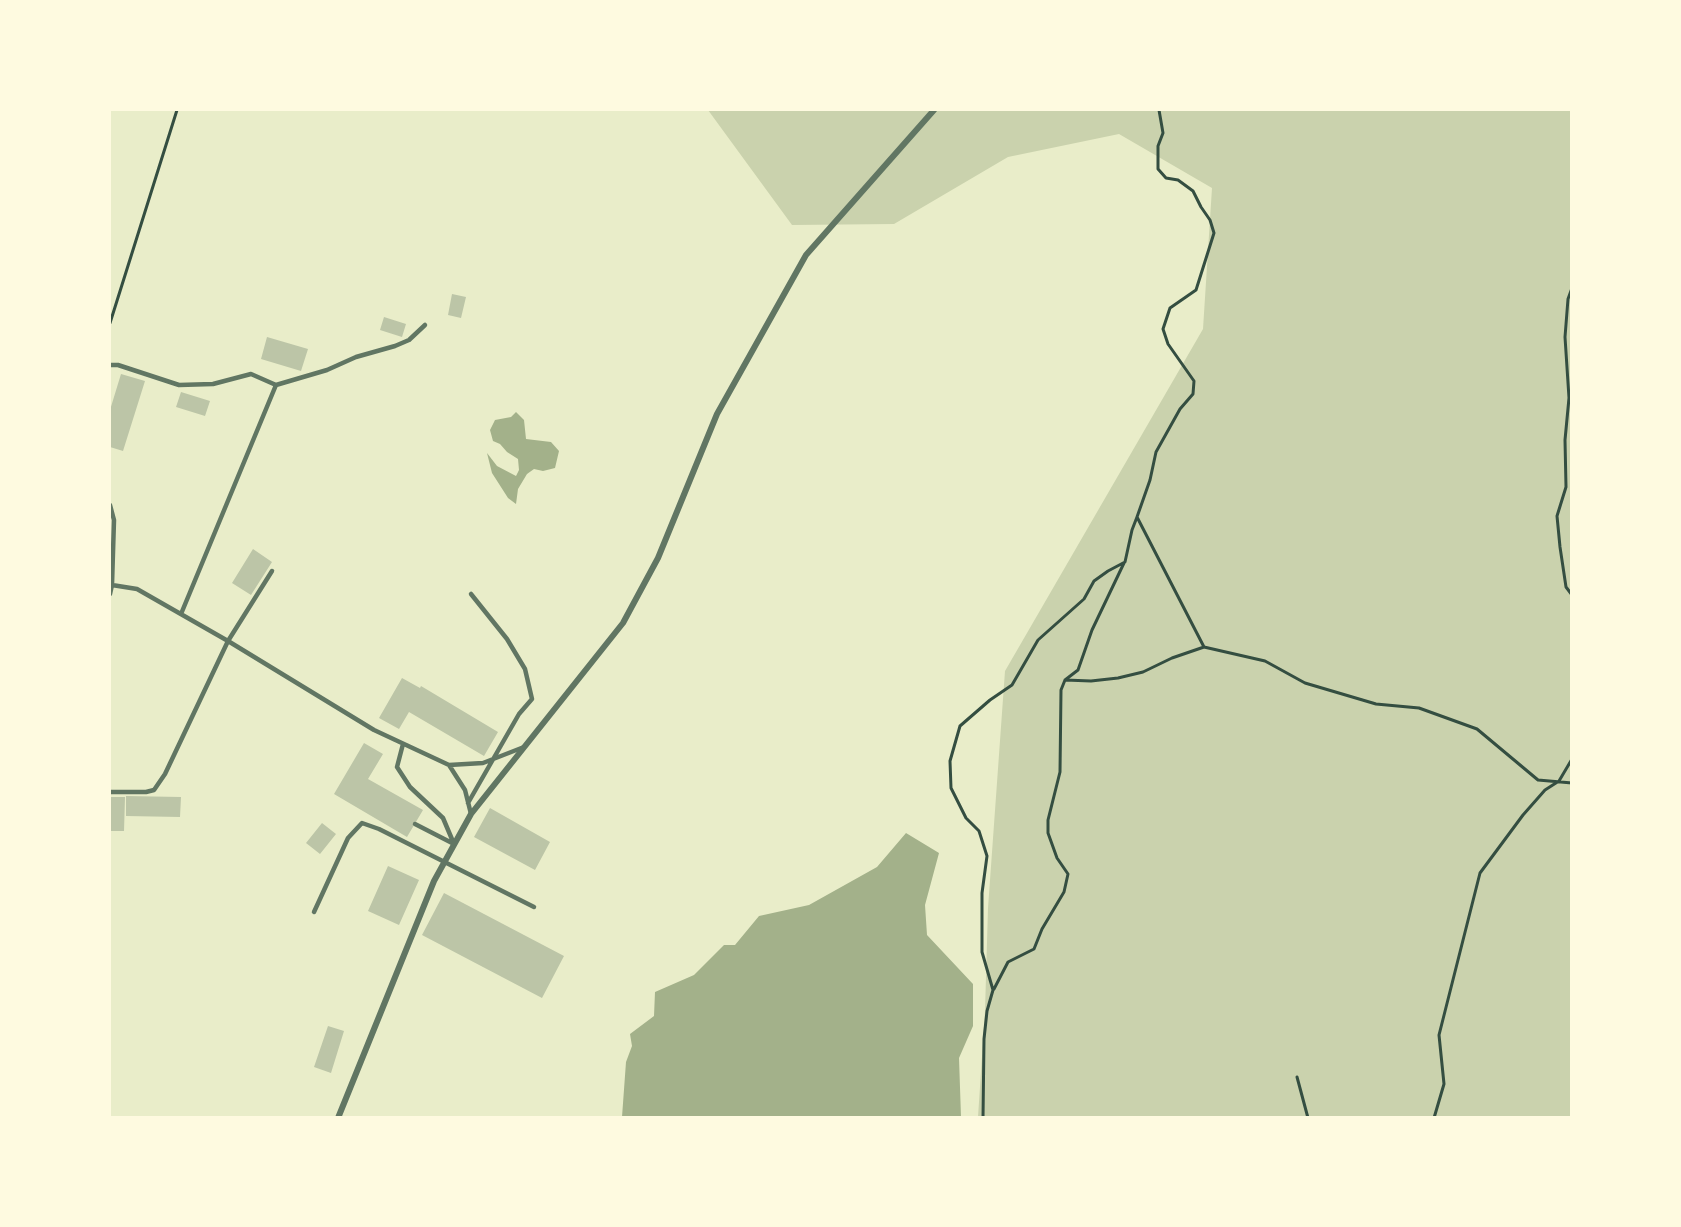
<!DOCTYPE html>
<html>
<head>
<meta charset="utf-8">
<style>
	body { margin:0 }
	#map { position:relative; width:1681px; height:1227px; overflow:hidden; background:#e9edc9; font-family:Arial,sans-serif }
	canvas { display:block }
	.frame { position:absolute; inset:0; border:111px solid #fefae0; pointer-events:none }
</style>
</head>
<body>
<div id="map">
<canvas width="1681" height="1227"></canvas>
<div class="frame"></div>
</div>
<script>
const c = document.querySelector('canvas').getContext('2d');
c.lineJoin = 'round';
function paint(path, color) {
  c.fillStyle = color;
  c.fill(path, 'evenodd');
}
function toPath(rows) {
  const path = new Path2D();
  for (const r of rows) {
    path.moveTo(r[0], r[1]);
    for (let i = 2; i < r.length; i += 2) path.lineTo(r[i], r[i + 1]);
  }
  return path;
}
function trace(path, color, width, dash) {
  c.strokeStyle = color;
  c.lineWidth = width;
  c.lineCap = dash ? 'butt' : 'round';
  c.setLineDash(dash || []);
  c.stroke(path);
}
paint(toPath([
	[708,110,1571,110,1571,1117,978,1117,985,1011,988,908,1005,671,1203,329,1212,188,1119,134,1008,157,894,224,792,225]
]), '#cad2ad');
paint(toPath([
	[516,412,524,420,526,439,551,442,559,451,555,468,543,471,534,469,527,474,518,489,516,504,508,498,492,473,487,453,497,466,516,476,519,470,518,459,507,452,500,444,493,441,490,430,495,420,511,417],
	[906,833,939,853,925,905,927,935,973,984,973,1026,959,1058,961,1117,622,1117,626,1062,632,1046,630,1034,654,1016,655,992,694,975,724,945,735,945,759,916,809,905,877,867]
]), '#a3b18a');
paint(toPath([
	[452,294,466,297,461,318,448,315],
	[384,317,406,324,402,337,380,330],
	[267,337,308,349,301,371,261,359],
	[121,374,145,381,123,451,110,447,110,410],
	[181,392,210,401,205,416,176,407],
	[253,549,272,562,251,595,232,583],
	[402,678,420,688,421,686,498,732,484,756,409,712,399,729,379,718],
	[364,743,383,754,368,779,423,810,407,837,334,794],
	[126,796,181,797,180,817,126,816],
	[110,797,125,797,124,831,110,831],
	[490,808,550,842,535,870,474,837],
	[322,823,336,834,320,854,306,843],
	[388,866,419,880,399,925,368,911],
	[444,893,564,956,542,998,422,935],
	[328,1026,344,1031,331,1073,314,1067]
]), '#bcc5a7');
trace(toPath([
	[1159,110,1163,133,1158,146,1158,169,1166,178,1178,180,1193,191,1201,207,1210,220,1214,233,1196,290,1170,308,1163,329,1168,344,1194,381,1193,394,1180,409,1156,452,1150,480,1137,517,1204,647,1265,661,1305,683,1376,704,1419,708,1477,729,1538,780,1572,783],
	[1572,288,1568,299,1565,337,1569,398,1565,440,1566,487,1557,516,1560,547,1566,587,1572,595],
	[110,323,177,110],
	[1065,680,1091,681,1118,678,1143,672,1172,658,1204,647],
	[994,989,1008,962,1034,949,1042,929,1064,892,1068,874,1057,858,1048,833,1048,820,1060,772,1061,690,1065,680,1078,670,1092,630,1124,563],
	[1297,1077,1308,1118],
	[983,1118,984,1039,987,1011,993,990,982,952,982,893,987,856,979,831,966,818,951,788,950,761,960,726,990,700,1012,685,1038,640,1084,599,1094,581,1108,571,1125,562,1132,530,1137,517],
	[1434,1118,1444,1084,1439,1035,1480,873,1523,815,1545,790,1559,781,1572,759]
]), '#344e41', 3);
trace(toPath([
	[110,365,118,365,179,385,213,384,251,374,276,385],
	[110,505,114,520,112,585,137,589,228,641,374,730,449,765,465,790,471,814],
	[110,594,112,585],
	[181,614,276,385,327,370,356,357,395,346,409,340,425,325],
	[403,744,397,767,410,787,443,818,454,844,415,824],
	[449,765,483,763,524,747],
	[110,792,146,792,154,790,165,774,228,641,272,571],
	[468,803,519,714,532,699,525,669,507,639,471,594],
	[314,912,348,838,362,823,379,829,534,907]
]), '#617663', 4.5);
trace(toPath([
	[338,1118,434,881,471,814,623,623,658,558,717,414,806,255,934,110]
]), '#617663', 6);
</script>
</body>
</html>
